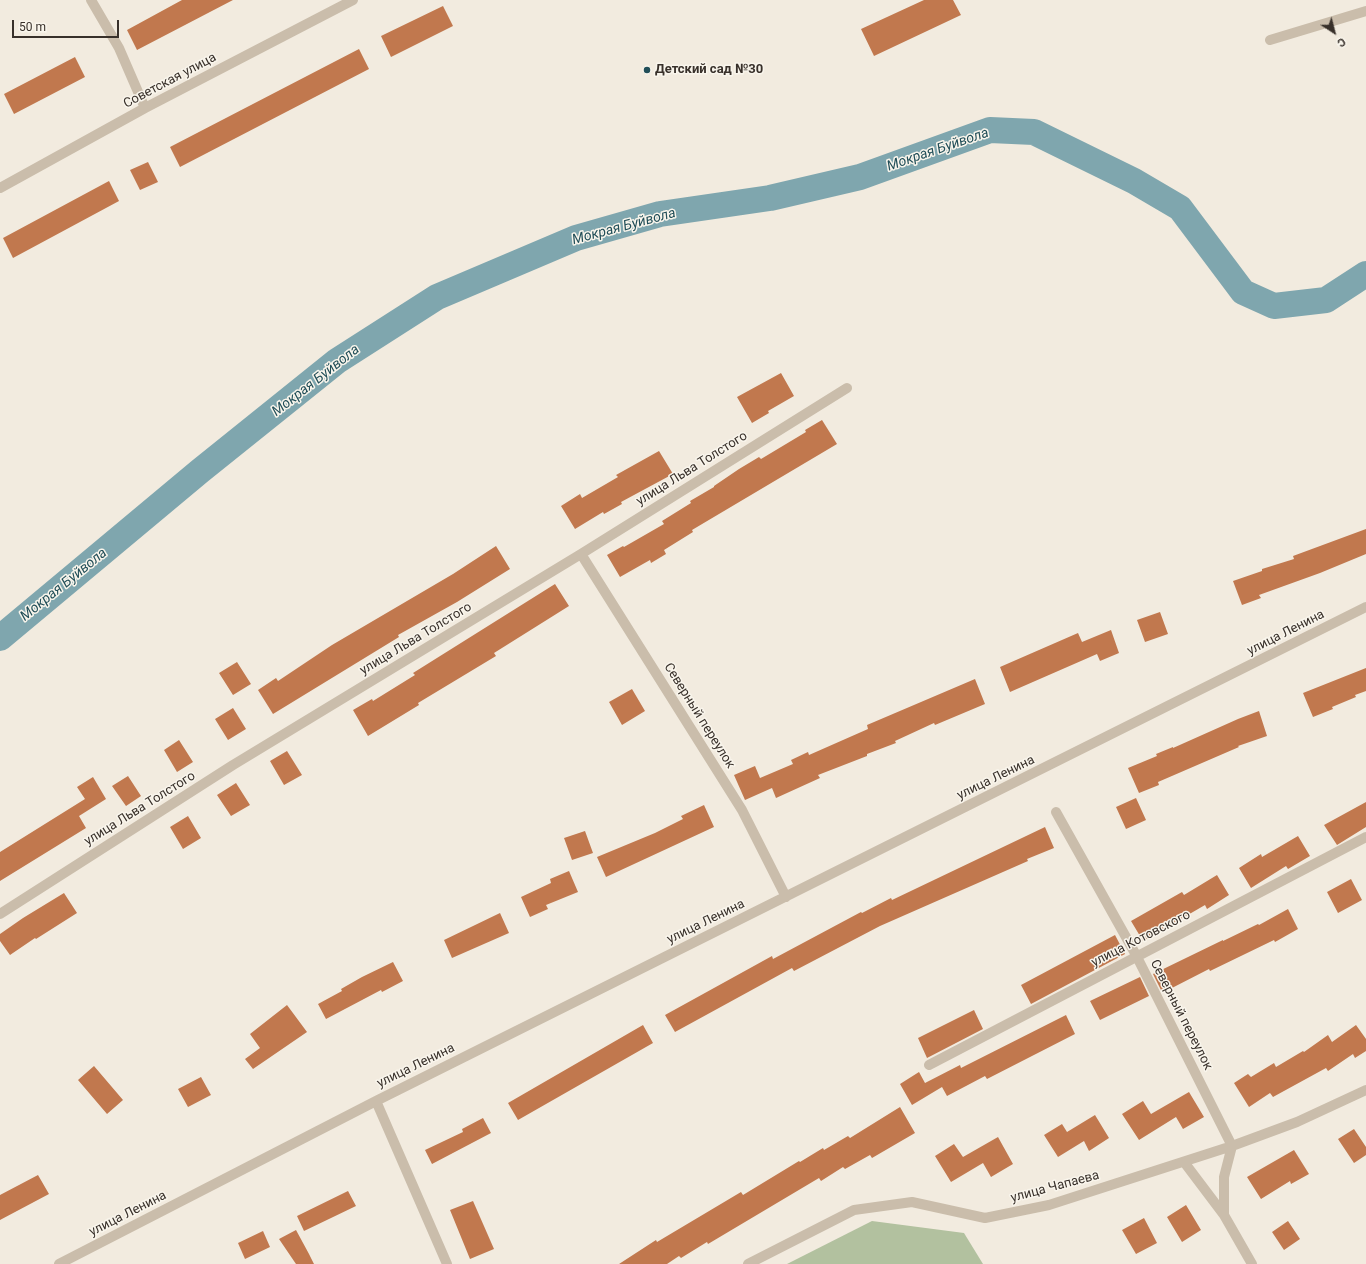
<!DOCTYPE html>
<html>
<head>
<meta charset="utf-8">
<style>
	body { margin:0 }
	#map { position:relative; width:1366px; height:1264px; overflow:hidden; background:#f2ebdf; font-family:Roboto,sans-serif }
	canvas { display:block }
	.north { position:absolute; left:1314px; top:12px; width:40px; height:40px; -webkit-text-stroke:3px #f9f5ec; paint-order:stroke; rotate:144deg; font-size:11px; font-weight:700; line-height:16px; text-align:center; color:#38302a }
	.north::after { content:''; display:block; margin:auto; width:14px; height:18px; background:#38302a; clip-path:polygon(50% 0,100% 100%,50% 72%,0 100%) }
	.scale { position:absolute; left:12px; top:20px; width:107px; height:18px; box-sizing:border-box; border:2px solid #38302a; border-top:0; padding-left:5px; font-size:12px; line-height:14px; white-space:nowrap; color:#38302a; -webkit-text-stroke:3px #f9f5ec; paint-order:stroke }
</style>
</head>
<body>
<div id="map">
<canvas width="1366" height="1264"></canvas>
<div class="north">С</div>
<div class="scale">50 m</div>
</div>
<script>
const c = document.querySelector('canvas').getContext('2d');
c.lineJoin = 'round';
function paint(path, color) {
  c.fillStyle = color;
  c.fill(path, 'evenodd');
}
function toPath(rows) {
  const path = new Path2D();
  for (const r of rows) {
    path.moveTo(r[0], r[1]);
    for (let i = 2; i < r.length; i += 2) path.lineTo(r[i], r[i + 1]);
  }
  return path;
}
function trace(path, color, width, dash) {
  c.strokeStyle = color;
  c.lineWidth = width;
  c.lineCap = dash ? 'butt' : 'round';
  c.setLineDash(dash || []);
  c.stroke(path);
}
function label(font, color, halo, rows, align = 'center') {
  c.font = font + ' Roboto,sans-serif';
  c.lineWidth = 3;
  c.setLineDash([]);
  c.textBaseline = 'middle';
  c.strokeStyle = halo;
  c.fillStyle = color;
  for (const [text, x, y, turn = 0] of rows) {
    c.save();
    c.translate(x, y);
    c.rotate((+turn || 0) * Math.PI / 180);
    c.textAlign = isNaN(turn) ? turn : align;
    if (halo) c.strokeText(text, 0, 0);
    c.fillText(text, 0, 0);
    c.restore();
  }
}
paint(toPath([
	[872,1221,964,1233,983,1264,787,1264]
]), '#b2c19f');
trace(toPath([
	[0,638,200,471,337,361,437,297,576,238,660,214,770,198,860,177,990,130,1034,132,1134,181,1180,208,1243,292,1274,306,1326,300,1366,274]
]), '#7fa6ae', 26);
paint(toPath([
	[182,0,233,0,137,50,127,30],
	[924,0,953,0,961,15,874,56,861,29],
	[443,6,453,26,391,57,381,36],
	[359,49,369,69,180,167,170,147],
	[75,57,85,77,14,114,4,94],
	[148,162,158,182,140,190,130,170],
	[109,181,119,201,13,258,3,238],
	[781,373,794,396,768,411,769,413,752,423,737,397],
	[822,420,837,444,692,530,693,532,664,550,666,554,651,563,650,560,620,577,607,555,623,546,624,547,664,524,662,521,691,503,690,501,714,487,714,486,739,469,759,457,761,459,806,432,805,430],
	[659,451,673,474,621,502,622,504,604,514,603,512,575,529,561,506,580,494,582,498,618,477,616,475],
	[1366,529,1366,554,1320,573,1259,595,1261,598,1242,605,1233,581,1262,571,1262,569,1294,559,1293,556],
	[496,546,510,569,457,602,398,635,399,637,273,714,258,690,276,678,278,681,332,645,453,574],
	[555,584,569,606,494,653,496,656,418,703,419,705,368,736,353,710,372,699,373,701,415,675,413,673],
	[1160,612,1168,634,1145,642,1137,620],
	[1111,630,1119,653,1100,661,1097,654,1010,692,1000,667,1078,633,1082,642],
	[237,662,251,684,233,695,219,673],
	[1366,668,1366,691,1355,695,1356,697,1332,707,1333,709,1313,717,1303,693],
	[975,679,985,704,935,725,934,723,895,741,896,743,867,754,867,756,818,775,820,778,776,798,772,788,745,800,734,775,755,766,760,778,793,764,791,760,808,752,809,755,868,729,867,725],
	[632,689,645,711,622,725,609,702],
	[233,708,246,729,228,740,215,719],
	[1259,711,1267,736,1238,746,1239,747,1158,782,1159,785,1139,793,1128,768,1157,756,1156,754,1173,747,1173,748,1238,719],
	[179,740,193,762,177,772,164,750],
	[287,751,302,775,284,785,270,761],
	[128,776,141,796,126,806,112,786],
	[93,777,106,799,79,816,86,828,0,881,0,852,85,799,77,787],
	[236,783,250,805,231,816,217,795],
	[1136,798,1146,820,1126,829,1116,807],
	[1366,802,1366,827,1337,845,1324,825],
	[704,805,714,827,606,877,597,857,655,833,683,819,681,816],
	[188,816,201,838,183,849,170,827],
	[1045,827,1054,848,1027,859,1028,861,880,926,794,971,792,968,675,1032,665,1015,772,956,773,959,861,912,862,913,891,898,892,900],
	[585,831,593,853,572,860,564,838],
	[1298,836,1310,856,1288,869,1286,866,1251,888,1239,868,1261,854,1262,857],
	[569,871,578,892,546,905,548,909,530,917,521,897,551,883,550,879],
	[1217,875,1229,895,1207,909,1205,905,1143,941,1131,921,1182,892,1184,895],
	[1351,879,1362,900,1338,913,1327,892],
	[64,893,77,913,36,939,35,938,10,955,0,941,0,934,23,918],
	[1288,909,1298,929,1275,942,1274,940,1210,971,1209,969,1170,989,1168,987,1161,990,1153,974,1223,940,1223,941,1258,924,1259,925],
	[500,913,509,933,452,958,444,940],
	[1115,935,1125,954,1031,1004,1021,985],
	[393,962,403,981,382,992,381,990,326,1019,318,1004,342,991,341,989,362,977],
	[1140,977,1149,996,1100,1020,1090,1001],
	[287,1005,307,1032,253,1069,245,1059,260,1048,250,1034],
	[974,1010,983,1029,927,1058,918,1038],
	[1066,1015,1075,1034,987,1079,985,1076,947,1096,942,1087,912,1105,900,1084,919,1072,925,1083,960,1065,961,1068],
	[643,1025,653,1043,518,1120,508,1103],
	[1356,1025,1366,1039,1366,1051,1355,1058,1353,1054,1328,1071,1326,1068,1273,1097,1270,1093,1249,1107,1234,1083,1248,1074,1251,1077,1274,1063,1276,1067,1303,1051,1304,1052,1328,1035,1332,1042],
	[94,1066,123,1100,107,1114,78,1080],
	[201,1077,211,1095,188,1107,178,1089],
	[1189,1092,1204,1117,1183,1129,1176,1117,1139,1140,1122,1114,1143,1101,1151,1114],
	[900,1107,915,1133,872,1158,870,1155,845,1169,843,1167,821,1181,819,1178,708,1244,707,1242,681,1258,679,1256,667,1264,619,1264,656,1240,657,1242,741,1192,743,1195,799,1161,800,1162,823,1148,824,1150,848,1136,850,1138],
	[1095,1115,1109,1138,1089,1151,1084,1141,1058,1157,1044,1135,1062,1124,1067,1132],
	[483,1118,491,1133,432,1164,425,1150,463,1132,462,1129],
	[1354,1129,1366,1147,1366,1155,1354,1163,1338,1139],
	[998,1137,1013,1164,991,1177,983,1163,951,1182,935,1156,954,1144,963,1157],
	[1294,1150,1309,1174,1291,1184,1290,1181,1261,1199,1247,1177],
	[38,1175,49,1194,0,1220,0,1195],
	[348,1191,356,1206,304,1231,297,1216],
	[473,1201,494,1249,470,1259,450,1210],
	[1186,1205,1201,1230,1182,1242,1167,1217],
	[1144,1218,1157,1243,1136,1254,1122,1230],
	[1288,1221,1300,1239,1284,1250,1272,1232],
	[296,1230,309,1254,314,1264,296,1264,279,1239],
	[263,1231,270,1247,245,1259,238,1243]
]), '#c1784e');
trace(toPath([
	[91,0,119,48,145,108],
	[1270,40,1366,11],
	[0,188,145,108,353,0],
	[581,554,742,810,786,897],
	[1056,812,1136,955,1232,1146,1224,1177,1224,1215],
	[0,914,233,765,581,554,847,388],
	[929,1065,1366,837],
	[376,1101,447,1264],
	[1184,1162,1224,1215,1252,1264],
	[59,1264,376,1101,1366,607],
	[748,1264,854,1210,912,1202,985,1218,1049,1205,1232,1146,1297,1122,1366,1090]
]), '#cabdab', 10);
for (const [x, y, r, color] of [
	[647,70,4,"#214e58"]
]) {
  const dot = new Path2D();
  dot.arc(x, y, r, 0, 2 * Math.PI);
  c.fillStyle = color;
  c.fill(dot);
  trace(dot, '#f9f5ec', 1.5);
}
label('bold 13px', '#38302a', '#f9f5ec', [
	["Детский сад №30",655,70]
], 'left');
label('13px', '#38302a', '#f9f5ec', [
	["Советская улица",170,81,-28],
	["улица Льва Толстого",692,469,-32],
	["улица Ленина",1286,633,-27],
	["улица Льва Толстого",416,639,-31],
	["Северный переулок",699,716,58],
	["улица Ленина",996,778,-26],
	["улица Льва Толстого",140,809,-32],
	["улица Ленина",706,922,-26],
	["улица Котовского",1141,939,-27],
	["Северный переулок",1181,1015,63],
	["улица Ленина",416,1066,-26],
	["улица Чапаева",1055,1187,-15],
	["улица Ленина",128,1214,-27]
]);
label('italic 14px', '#214e58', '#f9f5ec', [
	["Мокрая Буйвола",938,150,-19],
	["Мокрая Буйвола",624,227,-15],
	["Мокрая Буйвола",316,381,-38],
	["Мокрая Буйвола",64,585,-39]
]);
</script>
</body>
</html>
